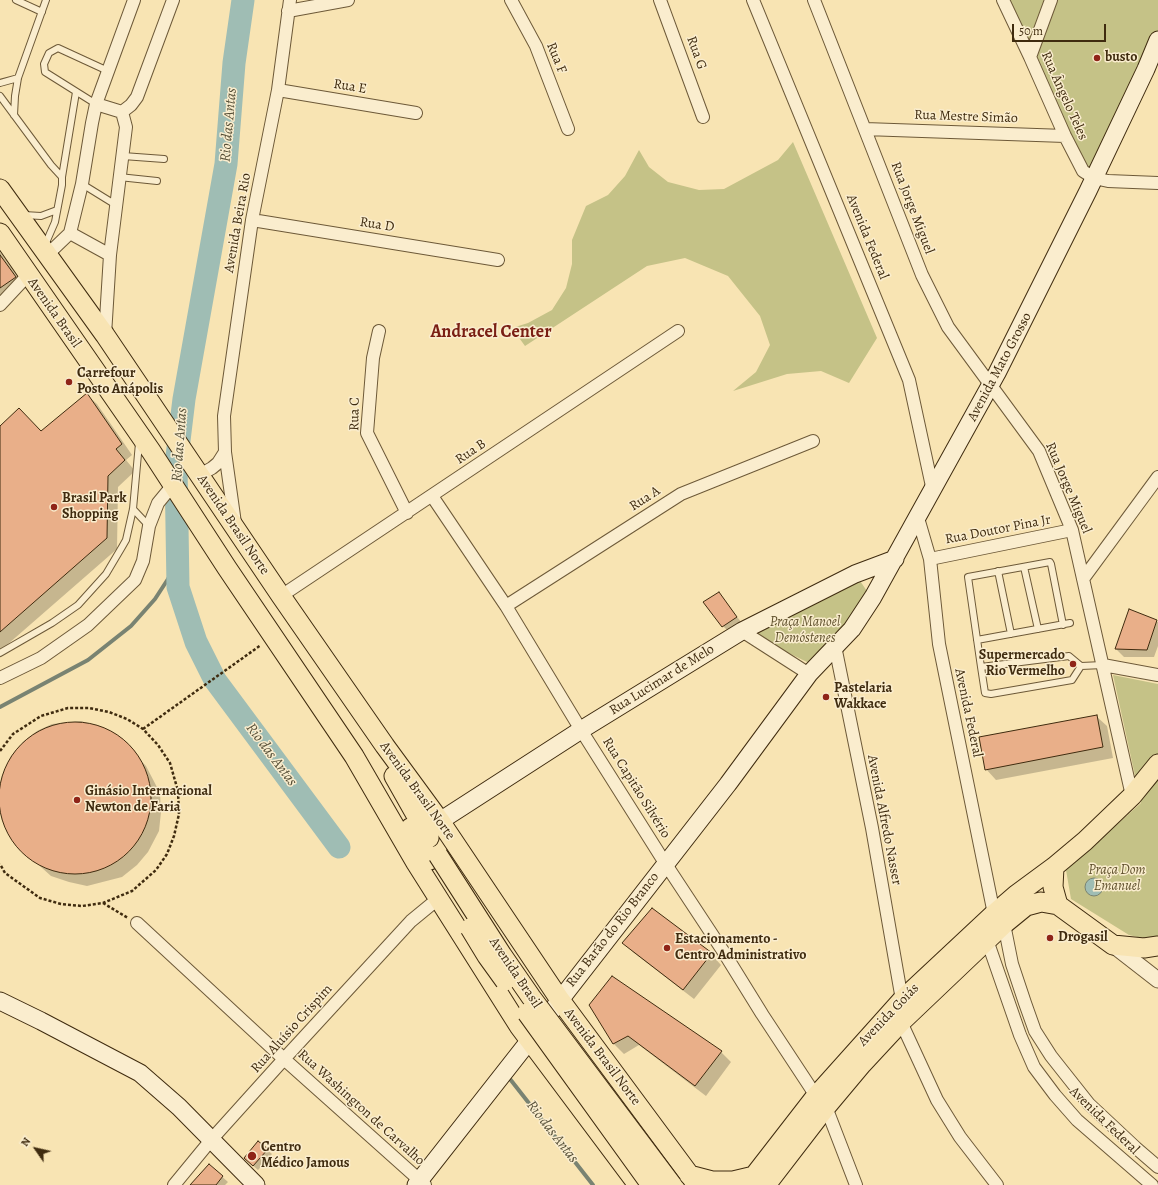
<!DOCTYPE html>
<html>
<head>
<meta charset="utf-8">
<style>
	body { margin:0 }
	#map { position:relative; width:1158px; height:1185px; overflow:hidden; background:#f8e4b3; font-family:Alegreya,serif }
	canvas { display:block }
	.north { position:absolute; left:16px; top:1129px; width:40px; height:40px; -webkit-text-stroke:3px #faedce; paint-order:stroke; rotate:304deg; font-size:11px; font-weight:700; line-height:16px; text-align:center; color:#3f2b0f }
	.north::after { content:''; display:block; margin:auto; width:14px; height:18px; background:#3f2b0f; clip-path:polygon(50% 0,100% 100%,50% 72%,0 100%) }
	.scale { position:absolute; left:1012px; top:24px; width:94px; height:18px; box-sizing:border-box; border:2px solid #3f2b0f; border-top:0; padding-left:5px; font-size:12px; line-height:14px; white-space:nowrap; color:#3f2b0f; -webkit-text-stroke:3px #faedce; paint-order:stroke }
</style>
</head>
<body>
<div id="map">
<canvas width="1158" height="1185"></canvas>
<div class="north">N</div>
<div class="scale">50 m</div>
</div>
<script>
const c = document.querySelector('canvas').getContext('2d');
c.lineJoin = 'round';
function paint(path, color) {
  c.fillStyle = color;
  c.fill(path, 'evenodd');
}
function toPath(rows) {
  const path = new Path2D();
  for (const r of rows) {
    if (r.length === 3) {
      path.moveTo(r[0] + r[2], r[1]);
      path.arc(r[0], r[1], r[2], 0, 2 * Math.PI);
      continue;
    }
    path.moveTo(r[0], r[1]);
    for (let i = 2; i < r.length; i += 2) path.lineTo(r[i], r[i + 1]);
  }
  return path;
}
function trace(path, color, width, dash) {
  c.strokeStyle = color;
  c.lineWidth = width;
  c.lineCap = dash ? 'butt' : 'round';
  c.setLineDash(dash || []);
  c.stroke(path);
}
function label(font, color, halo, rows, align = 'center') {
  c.font = font + ' Alegreya,serif';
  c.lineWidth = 3;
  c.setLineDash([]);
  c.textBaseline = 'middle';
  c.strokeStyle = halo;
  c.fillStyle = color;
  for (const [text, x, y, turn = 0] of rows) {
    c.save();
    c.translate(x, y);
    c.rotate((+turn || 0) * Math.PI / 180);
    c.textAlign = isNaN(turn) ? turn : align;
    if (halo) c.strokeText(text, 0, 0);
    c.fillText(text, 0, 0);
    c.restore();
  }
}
paint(toPath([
	[1001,0,1158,0,1158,30,1093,175,1064,142],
	[793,142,877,338,849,383,821,371,787,374,733,391,756,372,770,345,760,316,728,276,685,258,647,266,525,346,512,328,528,323,552,310,566,288,572,264,572,240,586,206,608,195,625,176,639,150,649,167,668,182,699,190,724,189,778,160],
	[856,575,871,597,811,664,746,632],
	[1113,675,1158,684,1158,938,1150,940,1129,935,1071,899,1066,870,1141,803]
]), '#c5c287');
const water = toPath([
	[1094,887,9]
]);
paint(water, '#9fbdb4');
trace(water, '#798372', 1);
paint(toPath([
	[0,252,25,288,0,306],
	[86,394,97,404,132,455,126,460,135,471,118,487,117,549,0,651,0,428,41,432],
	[719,593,741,622,728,631,723,626],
	[1156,621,1158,622,1158,646,1154,657,1124,657,1116,649],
	[1096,716,1107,726,1113,758,996,780,986,769],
	[81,721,101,727,120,738,146,766,160,793,161,812,159,831,148,852,137,865,122,877,87,886,69,882,51,876,32,859,11,836,2,817,1,796,3,774,11,756,24,741,37,731,52,724],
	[652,909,711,954,721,965,694,999,634,953,624,943],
	[590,1005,721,1052,731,1062,706,1096,639,1045,624,1054,613,1043],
	[267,1150,272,1154,258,1170,250,1163],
	[209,1165,228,1182,225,1185,192,1185]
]), '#0003');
trace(toPath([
	[0,707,88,660,131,626,155,599,168,579,178,558],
	[510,1079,593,1185]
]), '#798372', 4);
trace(toPath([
	[243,0,234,63,226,164,184,399,176,465,178,587,196,642,215,680,339,847]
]), '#9fbdb4', 23);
const building = toPath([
	[0,255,16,277,0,288,0,255],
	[87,393,122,444,116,449,125,460,108,476,107,538,0,632,0,426,19,408,41,431,87,393],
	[719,592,737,617,722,627,703,602,719,592],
	[1129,609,1157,620,1147,650,1115,649,1129,609],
	[1097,715,1103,747,985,770,979,737,1097,715],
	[75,798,76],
	[652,908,712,953,683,990,622,943,652,908],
	[612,976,722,1051,695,1086,628,1036,613,1044,589,1005,612,976],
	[258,1141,268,1149,253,1166,244,1158,258,1141],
	[209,1164,223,1176,216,1185,190,1185,209,1164]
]);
paint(building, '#e9af89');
trace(building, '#3f2b0f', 1);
const service = toPath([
	[16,0,42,12],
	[0,83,18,78],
	[0,96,51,165,62,177,62,185,55,222,45,245],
	[96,104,45,72,44,64,49,53,58,48,108,71],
	[14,115,15,96,18,78,46,0],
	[123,156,164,159],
	[62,177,76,92],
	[119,177,157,181],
	[82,184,116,205],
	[24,215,41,216,57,210],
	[133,509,149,526],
	[1024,567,1038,629],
	[998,571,1011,634],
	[977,640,1070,623],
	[0,653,52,623,78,605,106,574,122,547,126,540,133,509,139,443],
	[1081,666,1072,680,991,694,985,693,981,667,1069,656,1081,666,1103,665],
	[981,667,968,577,1050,562,1051,564,1063,625]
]);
const minor = toPath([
	[511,0,536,46,568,129],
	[660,0,703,117],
	[753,0,909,380,933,491],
	[814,0,922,275,948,327,1039,451,1072,530,1132,796],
	[1003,0,1030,57,1065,136,1083,171,1094,178,1108,181,1158,183],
	[288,11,348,0],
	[1030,57,1051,0],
	[278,90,416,113],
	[96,104,122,112],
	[122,112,131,105,137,97,173,0],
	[865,129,1065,136],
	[252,220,498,260],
	[70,233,110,255],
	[47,255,70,233,82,184,92,123,96,104,134,0],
	[0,305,28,275],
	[379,331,373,358,367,433,407,513],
	[105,335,110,255,126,127,122,112],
	[197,472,205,472,212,468,218,463,225,452],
	[432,496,506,606,581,730,665,863,723,951,762,1014,816,1096],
	[918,518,930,559,939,644,994,914],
	[235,523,225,452,224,416,252,220,278,90,290,0],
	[930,559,1072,530],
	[1083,579,1158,477],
	[281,596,678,331],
	[506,606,681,494,813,441],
	[742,631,809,674],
	[835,646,872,828,902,1000],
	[1103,665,1158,675],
	[0,678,41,658,88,625,135,580,143,561,149,526,158,503,172,486],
	[137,923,284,1059,425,1185],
	[1004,924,1012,964,1025,1003,1035,1031,1051,1056,1089,1104,1136,1148,1158,1167],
	[987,940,1020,1035,1034,1067,1055,1095,1077,1120,1152,1185],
	[901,1022,937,1100,960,1137,997,1185],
	[826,1107,856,1185],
	[174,1185,211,1140,284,1059,411,921,439,898]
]);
const tertiary = toPath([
	[1113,945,1158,980]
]);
const secondary = toPath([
	[440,821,581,730,742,631,855,574,895,559],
	[0,1001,41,1021,140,1073,179,1107,256,1185],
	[416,1185,529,1041,560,1000,728,784,809,674,852,629,873,597,997,373,1088,191,1146,69,1158,40]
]);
const primary = toPath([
	[0,189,105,335,281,596,385,746,440,821,560,1000,697,1185],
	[0,233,151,451,227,568,354,756,416,863,519,1026,638,1185],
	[394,776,429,838],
	[410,828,430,860],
	[1054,867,1053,887,1058,905],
	[689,1175,712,1181,733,1181,754,1176],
	[747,1185,816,1096,902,1000,994,914,1016,895,1054,867,1085,841,1132,796,1158,764],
	[766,1185,826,1107,862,1064,901,1022,1004,924,1026,906,1041,902,1058,905,1113,945,1144,948,1158,946]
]);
trace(service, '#6d5938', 8);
trace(minor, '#6d5938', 14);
trace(tertiary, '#6d5938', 17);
trace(secondary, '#3f2b0f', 19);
trace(primary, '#3f2b0f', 21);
trace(toPath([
	[143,729,261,645],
	[0,751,13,734,41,716,68,708,89,708,109,712,127,719,143,729,158,745,170,763,178,791,179,814,174,836,167,854,156,870,132,891,103,903,82,906,61,904,40,898,5,873,0,864],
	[103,903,128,918]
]), '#3f2b0f', 2.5, [3, 2]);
trace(service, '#faedce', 6);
trace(minor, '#faedce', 12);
trace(tertiary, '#faedce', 15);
trace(secondary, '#faedce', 17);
trace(primary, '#f8e4b3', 19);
const primaryBridge = toPath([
	[438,855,502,955,531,997,672,1185],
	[470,928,487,956,505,981],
	[527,1013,651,1185]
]);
trace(primaryBridge, '#3f2b0f', 21, []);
trace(primaryBridge, '#f8e4b3', 19);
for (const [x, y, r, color] of [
	[1097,58,4,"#8f2418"],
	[69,382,4,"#8f2418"],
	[54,507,4,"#8f2418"],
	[1073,664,4,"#8f2418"],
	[826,697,4,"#8f2418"],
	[77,800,4,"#8f2418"],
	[1050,938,4,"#8f2418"],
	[667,948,4,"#8f2418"],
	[252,1156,5,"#8f2418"]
]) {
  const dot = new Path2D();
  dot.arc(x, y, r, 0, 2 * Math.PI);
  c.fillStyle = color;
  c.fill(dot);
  trace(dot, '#faedce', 1.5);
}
label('14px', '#3f2b0f', '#faedce', [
	["Rua G",696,53,70],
	["Rua F",556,58,68],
	["Rua E",350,87,9],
	["Rua Ângelo Teles",1064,96,66],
	["Rua Mestre Simão",966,117,2],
	["Rua Jorge Miguel",912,208,69],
	["Avenida Beira Rio",238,223,-80],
	["Rua D",377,225,9],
	["Avenida Federal",867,237,68],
	["Avenida Brasil",54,313,55],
	["Avenida Mato Grosso",1000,367,-62],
	["Rua C",355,414,-89],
	["Rua B",471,452,-34],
	["Rua Jorge Miguel",1068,488,67],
	["Rua A",645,499,-33],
	["Avenida Brasil Norte",233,525,56],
	["Rua Doutor Pina Jr",998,530,-11],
	["Rua Lucimar de Melo",662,680,-32],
	["Avenida Federal",968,713,78],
	["Rua Capitão Silvério",636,788,58],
	["Avenida Brasil Norte",417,791,54],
	["Avenida Alfredo Nasser",884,820,79],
	["Rua Barão do Rio Branco",613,930,-52],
	["Avenida Brasil",515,973,56],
	["Avenida Goiás",889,1015,-46],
	["Rua Aluísio Crispim",292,1029,-48],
	["Avenida Brasil Norte",602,1057,53],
	["Rua Washington de Carvalho",361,1108,42],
	["Avenida Federal",1104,1121,44]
]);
label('bold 14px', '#3f2b0f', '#faedce', [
	["busto",1105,58],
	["Carrefour",77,374],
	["Posto Anápolis",77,390],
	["Brasil Park",62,499],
	["Shopping",62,515],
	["Supermercado",1065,656,"right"],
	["Rio Vermelho",1065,672,"right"],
	["Pastelaria",834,689],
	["Wakkace",834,705],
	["Ginásio Internacional",85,792],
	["Newton de Faria",85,808],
	["Drogasil",1058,938],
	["Estacionamento -",675,940],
	["Centro Administrativo",675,956],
	["Centro",261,1148],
	["Médico Jamous",261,1164]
], 'left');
label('italic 14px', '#60512d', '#faedce', [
	["Praça Manoel",805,623],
	["Demóstenes",805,639],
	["Praça Dom",1117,871],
	["Emanuel",1117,887]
]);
label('italic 15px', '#575038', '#faedce', [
	["Rio das Antas",229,125,-85],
	["Rio das Antas",180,445,-86],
	["Rio das Antas",271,755,53],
	["Rio das Antas",552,1132,52]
]);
label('bold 18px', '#7a1f14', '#faedce', [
	["Andracel Center",491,333]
]);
</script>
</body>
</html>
